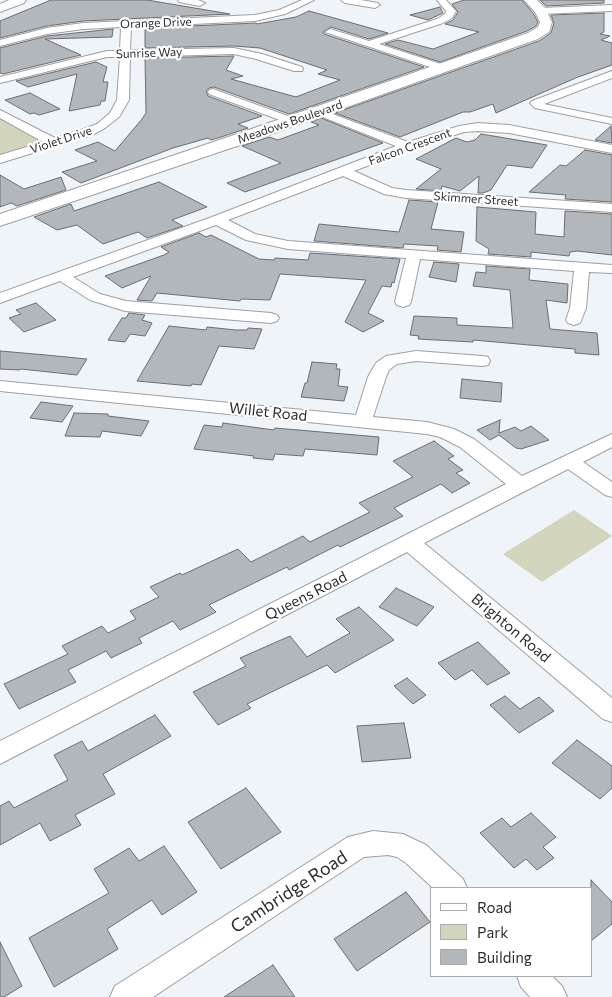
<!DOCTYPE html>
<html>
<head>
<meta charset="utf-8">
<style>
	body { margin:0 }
	#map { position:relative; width:612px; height:997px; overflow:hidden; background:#eff4f8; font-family:Commissioner,sans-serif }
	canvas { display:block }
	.legend { position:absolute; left:430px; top:887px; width:162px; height:90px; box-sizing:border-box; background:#fff; border:1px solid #ababac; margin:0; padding:6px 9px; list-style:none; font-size:15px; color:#2c2e30 }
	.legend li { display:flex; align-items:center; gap:10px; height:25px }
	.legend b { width:25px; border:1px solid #ababac }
</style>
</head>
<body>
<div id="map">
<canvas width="612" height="997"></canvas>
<ul class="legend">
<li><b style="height:6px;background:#fff"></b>Road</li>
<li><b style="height:14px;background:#d2d5bc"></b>Park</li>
<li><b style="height:14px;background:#b2b7bb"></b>Building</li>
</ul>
</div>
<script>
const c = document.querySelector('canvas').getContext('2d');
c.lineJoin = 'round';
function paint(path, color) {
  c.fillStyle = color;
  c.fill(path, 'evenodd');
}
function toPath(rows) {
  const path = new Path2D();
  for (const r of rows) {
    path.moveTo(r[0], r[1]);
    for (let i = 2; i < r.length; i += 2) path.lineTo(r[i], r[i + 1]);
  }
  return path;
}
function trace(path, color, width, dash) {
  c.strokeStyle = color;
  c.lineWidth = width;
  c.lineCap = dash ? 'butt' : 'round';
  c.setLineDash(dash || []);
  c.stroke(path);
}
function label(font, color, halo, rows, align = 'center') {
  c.font = font + ' Commissioner,sans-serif';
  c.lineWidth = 4.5;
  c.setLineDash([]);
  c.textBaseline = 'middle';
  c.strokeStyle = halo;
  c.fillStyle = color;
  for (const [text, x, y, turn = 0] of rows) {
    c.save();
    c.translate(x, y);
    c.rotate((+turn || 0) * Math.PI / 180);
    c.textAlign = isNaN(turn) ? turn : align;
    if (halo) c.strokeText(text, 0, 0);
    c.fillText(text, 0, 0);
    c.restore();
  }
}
paint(toPath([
	[0,117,44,142,0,155],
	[574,510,612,536,542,582,503,554]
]), '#d2d5bc');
const building = toPath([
	[51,0,147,0,230,14,83,21,47,26,0,38,0,21,51,0],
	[464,0,522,0,533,13,538,22,536,26,527,31,440,62,385,44,398,40,433,49,479,32,445,24,453,20,458,12,452,4,464,0],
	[540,0,604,0,604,3,546,6,540,0],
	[440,7,443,13,428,20,410,15,440,7],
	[309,11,388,33,369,39,331,27,323,32,324,34,424,67,289,114,214,87,209,88,206,91,208,96,262,116,238,124,248,128,221,137,211,140,208,138,173,148,81,183,62,172,97,161,75,150,98,142,115,151,142,119,146,113,145,58,234,56,226,70,243,76,231,79,296,97,340,80,318,74,327,70,260,48,234,46,145,48,145,28,256,23,257,24,296,17,309,11],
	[604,13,604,32,600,34,610,36,601,40,612,43,612,65,578,77,496,113,493,104,470,112,463,112,400,137,335,113,539,41,551,33,554,23,551,15,604,13],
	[113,29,112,37,45,39,81,55,3,74,0,73,0,48,47,36,113,29],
	[96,62,107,67,103,82,108,82,105,101,101,101,100,105,69,111,77,74,28,87,16,81,96,62],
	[30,93,60,109,39,115,34,113,30,114,5,100,30,93],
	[321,118,383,143,245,192,227,183,281,163,242,146,269,137,278,140,319,125,311,122,321,118],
	[611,126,612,143,595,140,611,126],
	[481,134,547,145,532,168,507,165,491,190,483,193,478,193,479,176,460,191,442,186,441,191,416,189,441,169,416,159,456,138,467,142,475,140,481,134],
	[585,150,612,155,612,202,565,199,566,195,529,192,560,165,566,166,585,150],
	[0,175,24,189,61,177,66,190,17,206,11,203,0,207,0,175],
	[159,182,207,207,172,220,183,226,147,238,138,232,103,244,77,225,57,230,34,217,71,204,74,211,159,182],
	[409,200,438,202,431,229,464,232,461,252,437,250,438,246,404,244,403,248,314,241,319,224,399,232,409,200],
	[477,207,536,212,535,234,564,237,565,211,612,214,612,255,577,251,570,252,569,256,531,252,531,257,488,254,489,249,476,241,477,207],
	[199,233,206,237,211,235,259,259,274,260,275,258,308,260,310,253,400,259,394,283,392,282,391,287,382,286,368,313,384,321,363,332,345,322,366,280,280,274,270,300,241,299,240,301,157,293,152,301,137,300,151,276,122,288,105,276,164,255,169,252,161,247,199,233],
	[434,262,459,264,456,282,429,277,434,262],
	[486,266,530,269,529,280,568,284,567,303,546,300,550,329,597,333,599,355,575,353,575,349,473,340,473,342,418,339,419,336,410,335,414,316,457,318,457,325,513,328,510,290,473,286,476,272,486,273,486,266],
	[36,303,56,320,24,332,9,318,21,314,16,310,36,303],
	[129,313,145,315,142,320,152,323,145,336,130,334,125,342,108,340,122,318,126,318,129,313],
	[169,326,206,330,207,327,236,330,247,330,248,328,262,329,254,349,219,346,201,385,192,384,191,386,137,381,169,326],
	[0,351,46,355,87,359,77,375,21,369,20,370,0,369,0,351],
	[312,362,337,364,336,369,340,369,338,386,348,387,344,401,301,397,305,383,307,383,312,362],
	[462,379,502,383,501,402,460,398,462,379],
	[41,402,73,406,62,422,30,418,41,402],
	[74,413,108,414,108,416,149,421,141,436,102,431,100,437,65,436,74,413],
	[500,420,499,433,515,427,521,431,531,426,549,440,521,449,516,448,499,435,490,440,477,430,500,420],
	[223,423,274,430,275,428,379,437,377,455,305,449,303,456,275,454,273,460,253,458,254,456,194,449,204,425,222,427,223,423],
	[434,441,454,456,448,459,463,470,456,473,470,483,452,493,441,484,394,508,403,516,340,547,338,545,289,570,287,567,209,605,216,612,180,630,173,621,139,638,142,643,111,658,106,651,68,670,76,682,19,709,4,684,68,654,62,646,102,626,108,633,136,619,130,611,159,597,150,587,180,573,182,575,238,549,251,562,303,536,310,542,370,512,359,503,413,477,393,461,434,441],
	[396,588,434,607,417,626,379,607,396,588],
	[359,607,394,640,335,673,327,665,247,704,251,708,218,725,193,692,246,666,240,658,290,636,307,657,350,633,336,619,359,607],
	[478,642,510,673,487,685,472,670,455,680,438,663,478,642],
	[407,678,426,695,413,704,394,686,407,678],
	[505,696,520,709,539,697,554,711,519,733,490,705,505,696],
	[155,715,171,736,103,774,115,794,75,815,81,825,50,841,40,823,0,845,0,806,9,801,14,808,68,780,54,755,82,741,88,751,155,715],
	[404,723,411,758,362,762,357,726,404,723],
	[577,740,612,766,612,788,600,799,552,763,577,740],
	[246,788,281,832,221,869,188,822,246,788],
	[531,813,556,837,543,847,554,858,537,870,526,859,514,868,480,833,502,818,511,827,531,813],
	[164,846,197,892,162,915,152,900,107,929,118,949,54,987,29,938,109,893,94,869,129,848,139,861,164,846],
	[591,880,612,902,612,924,591,941,591,880],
	[406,892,430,922,357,971,334,939,406,892],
	[0,942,22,986,4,997,0,997,0,942],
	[273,965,295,997,224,997,273,965]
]);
paint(building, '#b2b7bb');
trace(building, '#6a6e72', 1);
const street = toPath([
	[178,0,198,0,205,3,200,6,179,2,178,0],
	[302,0,314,0,285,14,255,21,131,27,130,50,234,48,262,54,302,67,303,69,302,71,294,71,256,59,234,54,130,57,129,100,119,117,105,128,92,135,0,163,0,155,43,142,0,118,0,110,55,138,84,129,97,124,110,113,117,100,120,57,107,57,0,83,0,77,107,51,120,51,121,27,83,29,47,34,0,46,0,40,47,28,83,23,255,15,279,10,302,0],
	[341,0,361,0,378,3,380,5,375,8,345,3,341,0],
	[437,0,446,0,454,9,456,11,452,18,443,23,379,44,447,66,448,68,447,70,439,70,325,32,330,29,369,41,437,19,445,14,446,11,437,0],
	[612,5,612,11,541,14,536,11,541,8,612,5],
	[612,71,612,78,544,104,612,118,612,124,535,108,530,103,532,101,612,71],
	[213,89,296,119,298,121,292,124,288,123,209,94,208,92,209,90,213,89],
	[319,109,408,142,459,126,478,123,509,125,612,145,612,153,509,133,478,131,464,132,411,149,354,171,392,188,406,190,612,204,612,212,406,198,384,194,343,176,228,220,255,234,288,241,612,265,612,273,589,272,586,308,580,323,574,325,568,323,566,320,570,308,574,271,420,259,411,302,409,305,403,307,397,305,395,302,406,258,288,249,246,240,216,225,73,277,100,294,126,301,271,313,277,315,279,318,277,321,271,323,125,311,90,300,60,281,0,303,0,293,212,217,396,146,315,114,313,112,315,110,319,109],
	[416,351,482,356,488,357,490,361,488,365,482,366,416,361,397,364,389,370,386,377,373,417,427,422,454,429,474,439,522,476,612,434,612,447,583,462,612,482,612,497,605,495,568,469,424,543,612,698,612,722,603,719,407,552,0,764,0,741,506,484,460,447,440,437,427,434,0,391,0,381,356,415,368,377,376,363,386,356,416,351],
	[373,831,403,834,426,845,463,879,467,888,433,888,406,863,397,857,388,855,364,857,153,997,110,997,115,986,348,837,373,831],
	[517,976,552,976,562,986,567,997,530,997,521,987,517,976]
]);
const secondary = toPath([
	[9,0,26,0,24,3,0,12,0,4,9,0],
	[524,0,537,0,545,8,552,22,549,32,538,39,246,143,0,226,0,214,234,135,528,33,538,27,540,22,535,12,524,0]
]);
trace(street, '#9ba0a4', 2);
trace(secondary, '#9ba0a4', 2);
paint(street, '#fff');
paint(secondary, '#fff');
label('12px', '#2c2e30', '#fff', [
	["Orange Drive",156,23,-2],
	["Sunrise Way",149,53,-2],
	["Meadows Boulevard",290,122,-19],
	["Violet Drive",61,140,-18],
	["Falcon Crescent",410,147,-20],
	["Skimmer Street",476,199,4]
]);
label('15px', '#2c2e30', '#fff', [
	["Willet Road",268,412,6],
	["Queens Road",306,596,-27],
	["Brighton Road",511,628,40]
]);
label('18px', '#2c2e30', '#fff', [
	["Cambridge Road",289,892,-33]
]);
</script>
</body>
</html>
